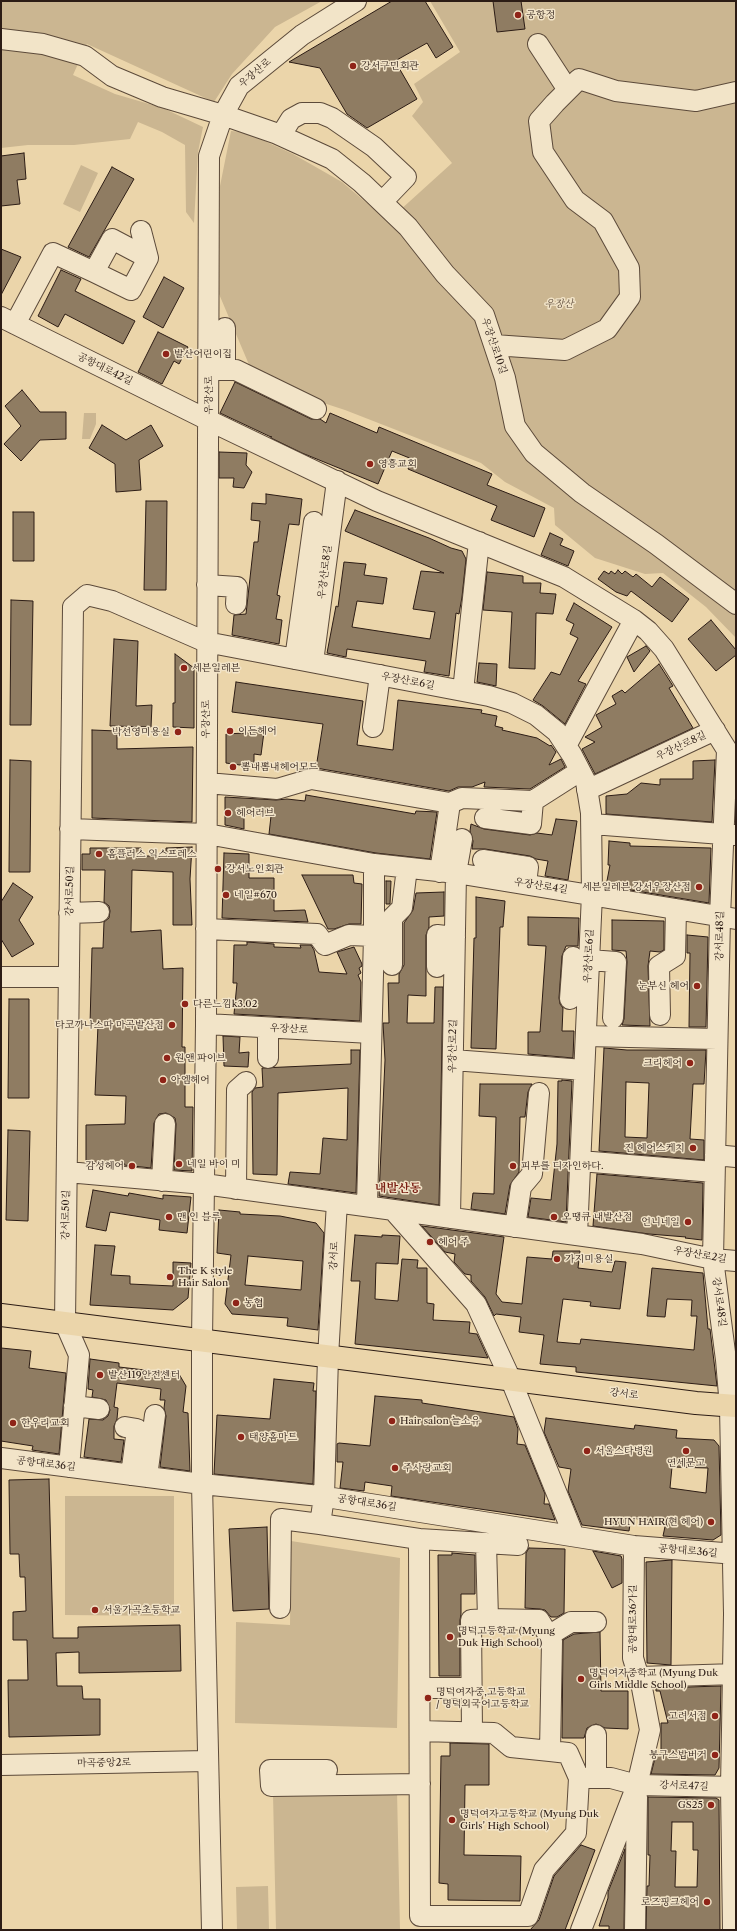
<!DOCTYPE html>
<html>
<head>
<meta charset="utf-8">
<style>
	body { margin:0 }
	#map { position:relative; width:737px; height:1931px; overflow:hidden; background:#ebd5aa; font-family:"Libre Caslon Text",serif }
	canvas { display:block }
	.frame { position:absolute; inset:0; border:2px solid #2c1c15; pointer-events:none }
</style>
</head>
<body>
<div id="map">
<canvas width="737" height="1931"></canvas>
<div class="frame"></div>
</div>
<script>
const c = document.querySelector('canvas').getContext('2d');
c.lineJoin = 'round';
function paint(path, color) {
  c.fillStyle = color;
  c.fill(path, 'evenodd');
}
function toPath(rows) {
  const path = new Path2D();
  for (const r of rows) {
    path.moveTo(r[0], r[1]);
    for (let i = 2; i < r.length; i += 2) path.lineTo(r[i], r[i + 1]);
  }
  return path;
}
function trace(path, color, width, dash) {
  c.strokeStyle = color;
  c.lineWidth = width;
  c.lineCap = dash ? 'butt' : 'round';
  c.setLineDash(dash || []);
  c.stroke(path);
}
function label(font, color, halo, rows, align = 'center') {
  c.font = font + ' "Libre Caslon Text","Noto Serif KR",serif';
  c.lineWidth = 3;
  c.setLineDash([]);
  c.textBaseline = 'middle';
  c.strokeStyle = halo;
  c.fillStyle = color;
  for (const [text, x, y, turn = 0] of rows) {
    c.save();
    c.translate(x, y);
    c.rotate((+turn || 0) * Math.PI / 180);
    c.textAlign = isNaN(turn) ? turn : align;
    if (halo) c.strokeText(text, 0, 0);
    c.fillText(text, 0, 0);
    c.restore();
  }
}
paint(toPath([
	[1,1,322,1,275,27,232,74,214,102,87,44,73,75,115,94,163,108,203,127,198,152,194,223,186,212,185,145,162,132,138,122,130,139,74,145,28,145,1,148],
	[430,1,736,1,736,638,706,607,663,573,645,574,595,558,555,525,554,508,505,482,481,463,345,410,296,394,250,367,219,294,220,186,231,131,245,132,293,154,342,182,388,221,452,163,412,116,423,102,414,84,460,52],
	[81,165,98,173,80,212,63,204],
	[84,413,96,413,96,424,90,439,82,439],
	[65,1496,174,1496,174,1616,65,1615],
	[291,1541,400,1558,397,1728,235,1723,236,1622,290,1625],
	[397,1791,400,1930,276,1930,273,1794],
	[268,1886,269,1930,237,1930,236,1887]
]), '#cbb691');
const building = toPath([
	[392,1,425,1,453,47,436,58,427,43,395,61,417,99,367,128,347,114,320,68,289,62,392,1],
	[493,1,521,1,525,29,497,32,493,1],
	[24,153,26,179,17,180,20,204,1,206,1,156,24,153],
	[112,167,134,179,89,257,68,247,112,167],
	[1,249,21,257,1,295,1,249],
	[61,270,81,279,75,291,135,321,123,344,65,314,58,327,38,316,61,270],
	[164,277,184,288,163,328,143,317,164,277],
	[158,332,188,347,179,364,174,361,162,384,138,372,158,332],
	[235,382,311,419,320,419,326,423,330,413,377,433,379,427,492,474,487,485,545,508,534,537,491,520,497,506,408,469,412,459,392,451,378,484,302,453,271,438,271,436,271,437,220,413,235,382],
	[22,390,40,412,66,412,66,439,40,440,21,461,4,444,21,426,5,406,22,390],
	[102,425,126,440,151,425,163,446,139,460,141,490,116,492,115,464,89,448,102,425],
	[219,452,247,453,246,465,252,472,244,488,233,487,234,478,219,478,219,452],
	[266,494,302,499,299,525,289,524,277,595,280,596,276,619,282,620,279,644,232,635,234,615,246,614,254,542,258,542,260,521,251,520,252,503,266,504,266,494],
	[146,501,167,501,166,590,144,590,146,501],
	[355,510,429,538,451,548,462,551,466,559,462,597,459,614,456,613,449,676,424,672,426,661,347,649,346,657,327,653,336,606,338,607,344,562,366,564,364,575,387,578,383,604,357,601,352,627,430,639,435,612,413,609,421,571,444,573,345,531,355,510],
	[13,512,34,512,34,561,13,561,13,512],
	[550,533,563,539,560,545,574,551,568,566,541,555,550,533],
	[618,570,622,574,625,571,633,577,636,574,652,587,660,577,689,599,672,622,631,591,627,596,616,592,598,579,604,571,609,574,611,571,615,574,618,570],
	[487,572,523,576,523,583,541,583,540,593,556,594,553,614,536,613,535,669,509,668,512,612,483,610,487,572],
	[11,600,33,601,31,725,10,725,11,600],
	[574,603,612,627,578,681,586,684,565,724,543,706,533,700,551,672,560,675,578,638,570,634,574,624,566,620,574,603],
	[711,620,736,650,736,655,716,671,688,639,711,620],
	[114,639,138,641,136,706,152,705,151,727,110,726,114,639],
	[646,646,650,651,634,672,627,657,646,646],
	[175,654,194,668,194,728,173,727,173,703,175,703,175,654],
	[479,663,497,664,496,686,477,682,479,663],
	[659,664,673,686,669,688,693,728,595,774,582,749,595,742,585,737,602,727,596,715,616,704,612,696,622,690,625,693,659,664],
	[236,682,363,701,357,745,393,750,398,700,482,710,481,713,497,716,495,726,503,728,502,730,537,738,550,746,551,745,556,752,549,765,561,759,565,767,530,789,484,787,485,782,472,787,458,787,449,791,316,768,323,724,232,712,236,682],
	[92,730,117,731,117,749,193,747,192,822,92,818,92,730],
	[264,732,261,755,254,754,254,767,226,763,226,734,264,732],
	[10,760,31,761,30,872,9,872,10,760],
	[715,760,712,822,606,814,606,796,627,794,641,783,660,785,660,779,693,779,693,761,715,760],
	[306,795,415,814,416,811,437,812,430,859,376,853,269,834,271,816,244,814,244,829,225,825,225,797,276,800,287,799,305,801,306,795],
	[556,819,577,821,568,880,545,876,548,861,536,859,530,856,485,849,472,849,473,841,470,831,471,824,484,829,530,835,537,833,552,835,556,819],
	[609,841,630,843,630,846,711,848,709,903,606,886,610,865,608,865,609,841],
	[192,847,190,879,192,925,173,925,173,872,132,870,131,932,161,930,163,969,183,968,182,1047,185,1047,185,1107,193,1107,192,1171,174,1170,176,1124,175,1118,166,1113,159,1114,154,1123,151,1168,124,1165,124,1163,86,1162,86,1125,125,1124,126,1096,95,1095,98,1025,90,1025,92,948,103,948,104,922,109,918,110,911,109,906,104,902,105,870,82,870,82,854,90,854,90,848,141,848,141,856,166,856,166,848,192,847],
	[224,853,249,854,249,878,274,878,274,911,305,910,308,922,222,918,224,853],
	[302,875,353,875,354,883,362,884,361,924,349,924,334,929,328,929,302,875],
	[386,881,391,881,390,904,386,904,386,881],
	[13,883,33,897,19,920,34,944,12,957,1,939,1,902,13,883],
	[444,892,444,916,429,917,429,927,426,935,426,996,408,995,407,1023,434,1023,435,987,443,987,439,1205,379,1196,385,1060,383,1023,389,1023,388,983,399,983,399,974,404,965,404,923,413,910,416,893,444,892],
	[476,897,505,901,503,927,500,927,496,1049,471,1048,474,938,476,938,476,897],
	[528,917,579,918,578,946,566,946,562,956,559,998,560,1004,563,1008,562,1031,574,1031,573,1058,528,1054,528,1032,540,1032,546,946,528,945,528,917],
	[612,920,664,921,664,950,660,952,650,951,648,966,650,1026,622,1025,624,1019,627,962,626,951,612,950,612,920],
	[687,935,708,937,706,1027,689,1027,690,953,687,953,687,935],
	[247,942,274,944,274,947,301,948,300,945,311,945,314,950,319,972,347,974,337,952,354,947,362,964,362,966,359,968,361,973,358,975,361,982,360,1021,234,1014,237,983,233,983,234,945,247,945,247,942],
	[9,999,29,999,29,1098,8,1098,9,999],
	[223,1036,240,1037,239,1053,249,1052,248,1067,224,1066,223,1036],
	[604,1048,627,1050,706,1050,704,1084,693,1084,690,1139,704,1140,704,1160,599,1151,604,1048],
	[626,1082,649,1083,647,1138,625,1137,626,1082],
	[351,1050,360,1050,356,1193,288,1184,290,1172,320,1174,323,1138,347,1140,348,1088,278,1093,277,1175,253,1174,252,1092,255,1088,263,1087,262,1068,351,1064,351,1050],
	[562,1080,572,1081,566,1222,528,1217,531,1198,551,1200,557,1144,558,1081,562,1081,562,1080],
	[480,1084,532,1084,528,1092,525,1117,520,1117,519,1172,510,1185,505,1214,471,1209,473,1193,494,1194,496,1117,479,1116,480,1084],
	[8,1130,30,1131,28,1221,6,1220,8,1130],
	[597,1174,703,1183,702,1240,685,1238,686,1237,649,1234,593,1226,597,1174],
	[93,1190,128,1196,129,1193,163,1199,163,1195,191,1197,187,1233,159,1230,160,1220,110,1212,106,1231,86,1227,93,1190],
	[219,1210,240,1212,240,1214,280,1216,316,1223,324,1233,318,1330,287,1326,288,1318,232,1314,225,1304,231,1255,217,1253,219,1210],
	[248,1256,303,1261,301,1290,245,1285,248,1256],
	[422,1226,504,1237,496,1294,502,1302,522,1304,527,1257,552,1259,553,1251,580,1251,578,1268,612,1272,615,1261,626,1262,620,1309,590,1306,591,1302,563,1299,557,1342,580,1344,581,1339,694,1350,697,1316,691,1316,692,1300,667,1299,665,1317,647,1316,652,1268,703,1273,708,1329,710,1329,717,1386,576,1372,576,1367,540,1364,544,1335,519,1332,521,1317,496,1314,494,1316,485,1297,471,1281,471,1275,465,1274,454,1262,455,1254,445,1252,422,1226],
	[355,1235,382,1237,382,1235,400,1236,398,1264,376,1263,375,1299,398,1301,402,1259,418,1260,417,1268,427,1268,427,1303,434,1304,433,1320,470,1322,469,1333,477,1334,488,1358,355,1344,360,1281,351,1281,355,1235],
	[95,1245,115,1246,111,1275,130,1276,130,1284,173,1286,173,1262,191,1263,188,1298,173,1310,90,1305,95,1245],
	[1,1348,31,1351,29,1368,66,1373,59,1454,32,1450,33,1446,1,1441,1,1348],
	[90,1359,119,1363,119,1367,179,1374,186,1386,183,1412,188,1413,190,1471,160,1467,166,1416,164,1408,165,1400,160,1400,161,1389,117,1383,114,1407,118,1408,117,1419,114,1426,114,1439,124,1440,121,1462,84,1457,89,1419,103,1420,108,1416,110,1410,106,1400,92,1397,93,1390,88,1389,90,1359],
	[274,1379,314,1383,313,1391,316,1391,313,1484,214,1474,217,1415,270,1419,274,1379],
	[375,1396,422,1400,422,1403,514,1417,518,1429,517,1444,525,1445,545,1494,544,1504,549,1504,555,1520,391,1496,392,1486,365,1482,364,1491,340,1488,343,1462,337,1462,337,1444,339,1443,370,1446,375,1396],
	[546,1418,634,1429,635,1425,677,1430,676,1438,714,1440,719,1446,721,1535,713,1540,663,1536,666,1522,631,1518,629,1531,582,1525,568,1491,571,1469,559,1467,544,1432,546,1418],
	[672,1467,708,1468,706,1493,670,1488,672,1467],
	[49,1479,53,1638,78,1638,78,1627,180,1625,181,1671,79,1673,79,1652,56,1653,57,1686,82,1686,83,1699,100,1699,100,1735,9,1737,8,1680,28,1680,27,1640,13,1640,13,1612,26,1611,25,1577,20,1577,19,1554,10,1554,9,1480,49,1479],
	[267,1527,269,1609,233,1611,229,1529,267,1527],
	[529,1548,565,1549,564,1613,557,1617,551,1617,545,1610,540,1609,525,1608,526,1553,529,1548],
	[593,1551,621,1556,622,1559,622,1583,612,1588,593,1551],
	[452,1553,475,1555,475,1594,461,1594,461,1614,460,1620,460,1676,439,1676,438,1555,452,1555,452,1553],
	[672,1560,671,1665,647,1663,646,1562,672,1560],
	[600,1632,601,1691,628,1691,628,1729,605,1728,596,1724,587,1728,584,1738,562,1738,563,1640,574,1634,600,1632],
	[721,1686,719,1768,715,1775,651,1774,656,1754,661,1754,661,1723,668,1723,660,1691,656,1691,656,1688,721,1686],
	[450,1743,489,1744,489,1785,465,1785,464,1855,521,1856,520,1901,448,1900,448,1884,439,1883,441,1756,450,1756,450,1743],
	[648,1797,716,1798,719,1800,720,1930,646,1930,647,1886,649,1886,650,1855,648,1855,648,1797],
	[672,1822,693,1822,693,1850,698,1850,697,1887,675,1887,676,1851,671,1851,672,1822],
	[581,1845,595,1850,565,1930,530,1930,539,1920,554,1876,581,1845],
	[625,1849,624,1930,609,1930,609,1926,599,1926,608,1898,608,1892,625,1849]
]);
paint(building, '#8f7c62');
trace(building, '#2c1c15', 1);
const minor = toPath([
	[1,39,43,44,85,56,112,76,162,97,223,115,275,133,332,159,362,183,408,227,445,274,484,315,505,378,515,426,534,453,582,493,656,544,736,604],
	[538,44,568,90],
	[281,135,291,119,302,113,320,113,332,118,374,147,406,177,382,202],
	[141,231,148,258],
	[1,317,208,420,377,501,564,577,634,620,648,631,664,649,727,750,720,917,713,1259,726,1360,730,1407,734,1614,731,1787,733,1930],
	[15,324,53,253,94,272,131,290,148,258,112,239,94,272],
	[494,345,565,350,607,329,630,297,629,268,603,221,575,200,543,152,539,121,555,103,579,79,616,91,696,101,736,92],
	[209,370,236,370,316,409],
	[225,370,225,328],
	[207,585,237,587,236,604],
	[295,659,314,522],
	[313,662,337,481],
	[463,691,479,542],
	[373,727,380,675],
	[566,746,634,620],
	[207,783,277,789,311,779,450,803],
	[587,790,715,730],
	[450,803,462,798,533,801,580,771],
	[485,818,531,824,533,801],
	[592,824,735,835],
	[70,829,207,834,374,864,456,873,736,919],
	[483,860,528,867,526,884],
	[440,872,450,803],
	[69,913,99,912],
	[206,929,317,934,325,945,349,935,374,936],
	[589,960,616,962,613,1018],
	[392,965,392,918,402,908,407,868],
	[437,967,437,935,455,937],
	[1,977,69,977],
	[570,999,573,957],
	[660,1015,659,966,675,956,676,909],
	[206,1024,371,1033],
	[268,1028,268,1058],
	[586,1036,717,1039],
	[453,1060,584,1070],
	[715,1155,736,1157],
	[580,1161,714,1172],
	[67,1172,204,1184,642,1244,713,1259,736,1261],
	[162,1181,165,1124],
	[236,1189,237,1090,246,1082],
	[337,1202,328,1357,324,1497,320,1524,419,1539,420,1916,528,1916,544,1870,576,1833,579,1778,611,1778,637,1785,736,1787],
	[367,1206,374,936,374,864],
	[393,1210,476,1304,511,1380,574,1536],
	[450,1218,456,873,462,839],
	[515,1227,521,1187,532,1174,539,1093],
	[74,1406,99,1409],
	[125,1427,137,1429,131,1475],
	[1,1458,202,1484,320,1496,634,1546,736,1554],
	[69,1467,79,1355,65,1323,73,607,87,595,112,601,206,642,489,696,512,703,536,715,557,732,572,755,586,782,591,813,592,894,577,1235],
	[147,1477,155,1415],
	[419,1539,518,1545],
	[280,1608,281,1519,320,1524],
	[488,1619,539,1620,552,1641,550,1751,568,1753,579,1778],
	[548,1636,571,1622,596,1622],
	[639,1677,736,1674],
	[420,1688,472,1688],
	[420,1731,494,1733,511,1747,550,1751],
	[472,1732,471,1620,488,1619,486,1543],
	[1,1765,207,1761],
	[327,1770,270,1770,271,1786,420,1784],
	[596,1778,596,1735],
	[212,1930,202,1484,202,1341,206,1024,209,156,223,115,239,86,302,35,356,1],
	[581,1930,637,1785,650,1730,642,1688,633,1658,634,1546],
	[635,1930,637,1797]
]);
const major = toPath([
	[1,1315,696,1403,736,1406]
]);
trace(minor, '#5c4a3a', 22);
trace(major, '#2c1c15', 24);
trace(minor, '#f2e4c8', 20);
trace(major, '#ebd5aa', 22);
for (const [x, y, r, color] of [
	[518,15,4,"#8f2418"],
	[353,66,4,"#8f2418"],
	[166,354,4,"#8f2418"],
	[370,464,4,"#8f2418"],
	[184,668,4,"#8f2418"],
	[230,731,4,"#8f2418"],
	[178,732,4,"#8f2418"],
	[233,767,4,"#8f2418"],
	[228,813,4,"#8f2418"],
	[99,854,4,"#8f2418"],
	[218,869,4,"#8f2418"],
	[699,887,4,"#8f2418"],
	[226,895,4,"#8f2418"],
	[697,986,4,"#8f2418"],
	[185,1004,4,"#8f2418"],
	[172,1025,4,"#8f2418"],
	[167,1058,4,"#8f2418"],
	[690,1063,4,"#8f2418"],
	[163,1080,4,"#8f2418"],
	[693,1148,4,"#8f2418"],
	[179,1164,4,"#8f2418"],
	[132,1166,4,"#8f2418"],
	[513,1166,4,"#8f2418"],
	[169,1217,4,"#8f2418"],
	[554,1217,4,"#8f2418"],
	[688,1222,4,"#8f2418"],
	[430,1242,4,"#8f2418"],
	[557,1259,4,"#8f2418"],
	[170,1277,4,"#8f2418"],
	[236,1303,4,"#8f2418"],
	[100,1375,4,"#8f2418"],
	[392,1421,4,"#8f2418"],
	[13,1423,4,"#8f2418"],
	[241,1437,4,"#8f2418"],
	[587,1451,4,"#8f2418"],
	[686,1451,4,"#8f2418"],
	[395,1468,4,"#8f2418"],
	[711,1522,4,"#8f2418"],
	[95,1610,4,"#8f2418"],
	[450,1637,4,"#8f2418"],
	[581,1679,4,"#8f2418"],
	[428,1698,4,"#8f2418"],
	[715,1716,4,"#8f2418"],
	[715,1755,4,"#8f2418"],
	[711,1805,4,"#8f2418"],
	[452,1820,4,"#8f2418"],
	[707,1902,4,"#8f2418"]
]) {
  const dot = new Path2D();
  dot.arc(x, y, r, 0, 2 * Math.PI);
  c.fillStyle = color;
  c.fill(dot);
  trace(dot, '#f2e4c8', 1.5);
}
label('10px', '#2c1c15', '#f2e4c8', [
	["공항정",526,15],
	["강서구민회관",361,66],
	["발산어린이집",174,354],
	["영흥교회",378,464],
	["세븐일레븐",192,668],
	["이든헤어",238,731],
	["박선영미용실",170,732,"right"],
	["뽐내뽐내헤어모드",241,767],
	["헤어러브",236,813],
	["홈플러스 익스프레스",107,854],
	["강서노인회관",226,869],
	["세븐일레븐 강서우장산점",691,887,"right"],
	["네일#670",234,895],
	["눈부신 헤어",689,986,"right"],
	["다른느낌k3.02",193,1004],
	["타코까나스따 마곡발산점",164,1025,"right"],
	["원앤 파이브",175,1058],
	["크리헤어",682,1063,"right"],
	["아엠헤어",171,1080],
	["진 헤어스케치",685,1148,"right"],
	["네일 바이 미",187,1164],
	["감성헤어",124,1166,"right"],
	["피부를 디자인하다.",521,1166],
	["맨 인 블루",177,1217],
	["오땡큐 내발산점",562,1217],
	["언니네일",680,1222,"right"],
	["헤어 주",438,1242],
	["가지미용실",565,1259],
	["The K style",178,1271],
	["Hair Salon",178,1283],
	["농협",244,1303],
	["발산119안전센터",108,1375],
	["Hair salon 늘소유",400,1421],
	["한우리교회",21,1423],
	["태양홈마트",249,1437],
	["서울스타병원",595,1451],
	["연세문고",686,1463,"center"],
	["주사랑교회",403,1468],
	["HYUN HAIR(현 헤어)",703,1522,"right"],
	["서울가곡초등학교",103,1610],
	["명덕고등학교 (Myung",458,1631],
	["Duk High School)",458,1643],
	["명덕여자중학교 (Myung Duk",589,1673],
	["Girls Middle School)",589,1685],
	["명덕여자중,고등학교",436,1692],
	["/ 명덕외국어고등학교",436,1704],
	["고려서점",707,1716,"right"],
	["봉구스밥버거",707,1755,"right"],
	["GS25",703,1805,"right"],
	["명덕여자고등학교 (Myung Duk",460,1814],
	["Girls' High School)",460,1826],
	["로즈핑크헤어",699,1902,"right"]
], 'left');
label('10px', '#2c1c15', '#f2e4c8', [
	["우장산로",255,73,-41],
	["우장산로10길",494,346,71],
	["공항대로42길",105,369,26],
	["우장산로",209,395,-90],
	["우장산로8길",325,572,-83],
	["우장산로6길",408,681,11],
	["우장산로",206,719,-90],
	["우장산로8길",681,746,-25],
	["우장산로4길",541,886,9],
	["강서로50길",70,891,-89],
	["강서로48길",720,936,-89],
	["우장산로6길",589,956,-87],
	["우장산로",289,1029,3],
	["우장산로2길",453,1046,-89],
	["강서로50길",66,1215,-89],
	["우장산로2길",700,1255,10],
	["강서로",334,1256,-87],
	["강서로48길",719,1302,82],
	["강서로",624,1394,7],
	["공항대로36길",46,1464,7],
	["공항대로36길",367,1503,9],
	["공항대로36길",688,1551,5],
	["공항대로36가길",633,1619,-90],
	["마곡중앙2로",104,1763,-1],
	["강서로47길",684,1786,2]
]);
label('italic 10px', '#5c4a3a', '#f2e4c8', [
	["우장산",559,304]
]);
label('bold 12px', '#7a1f14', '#f2e4c8', [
	["내발산동",398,1189]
]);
</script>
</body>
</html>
